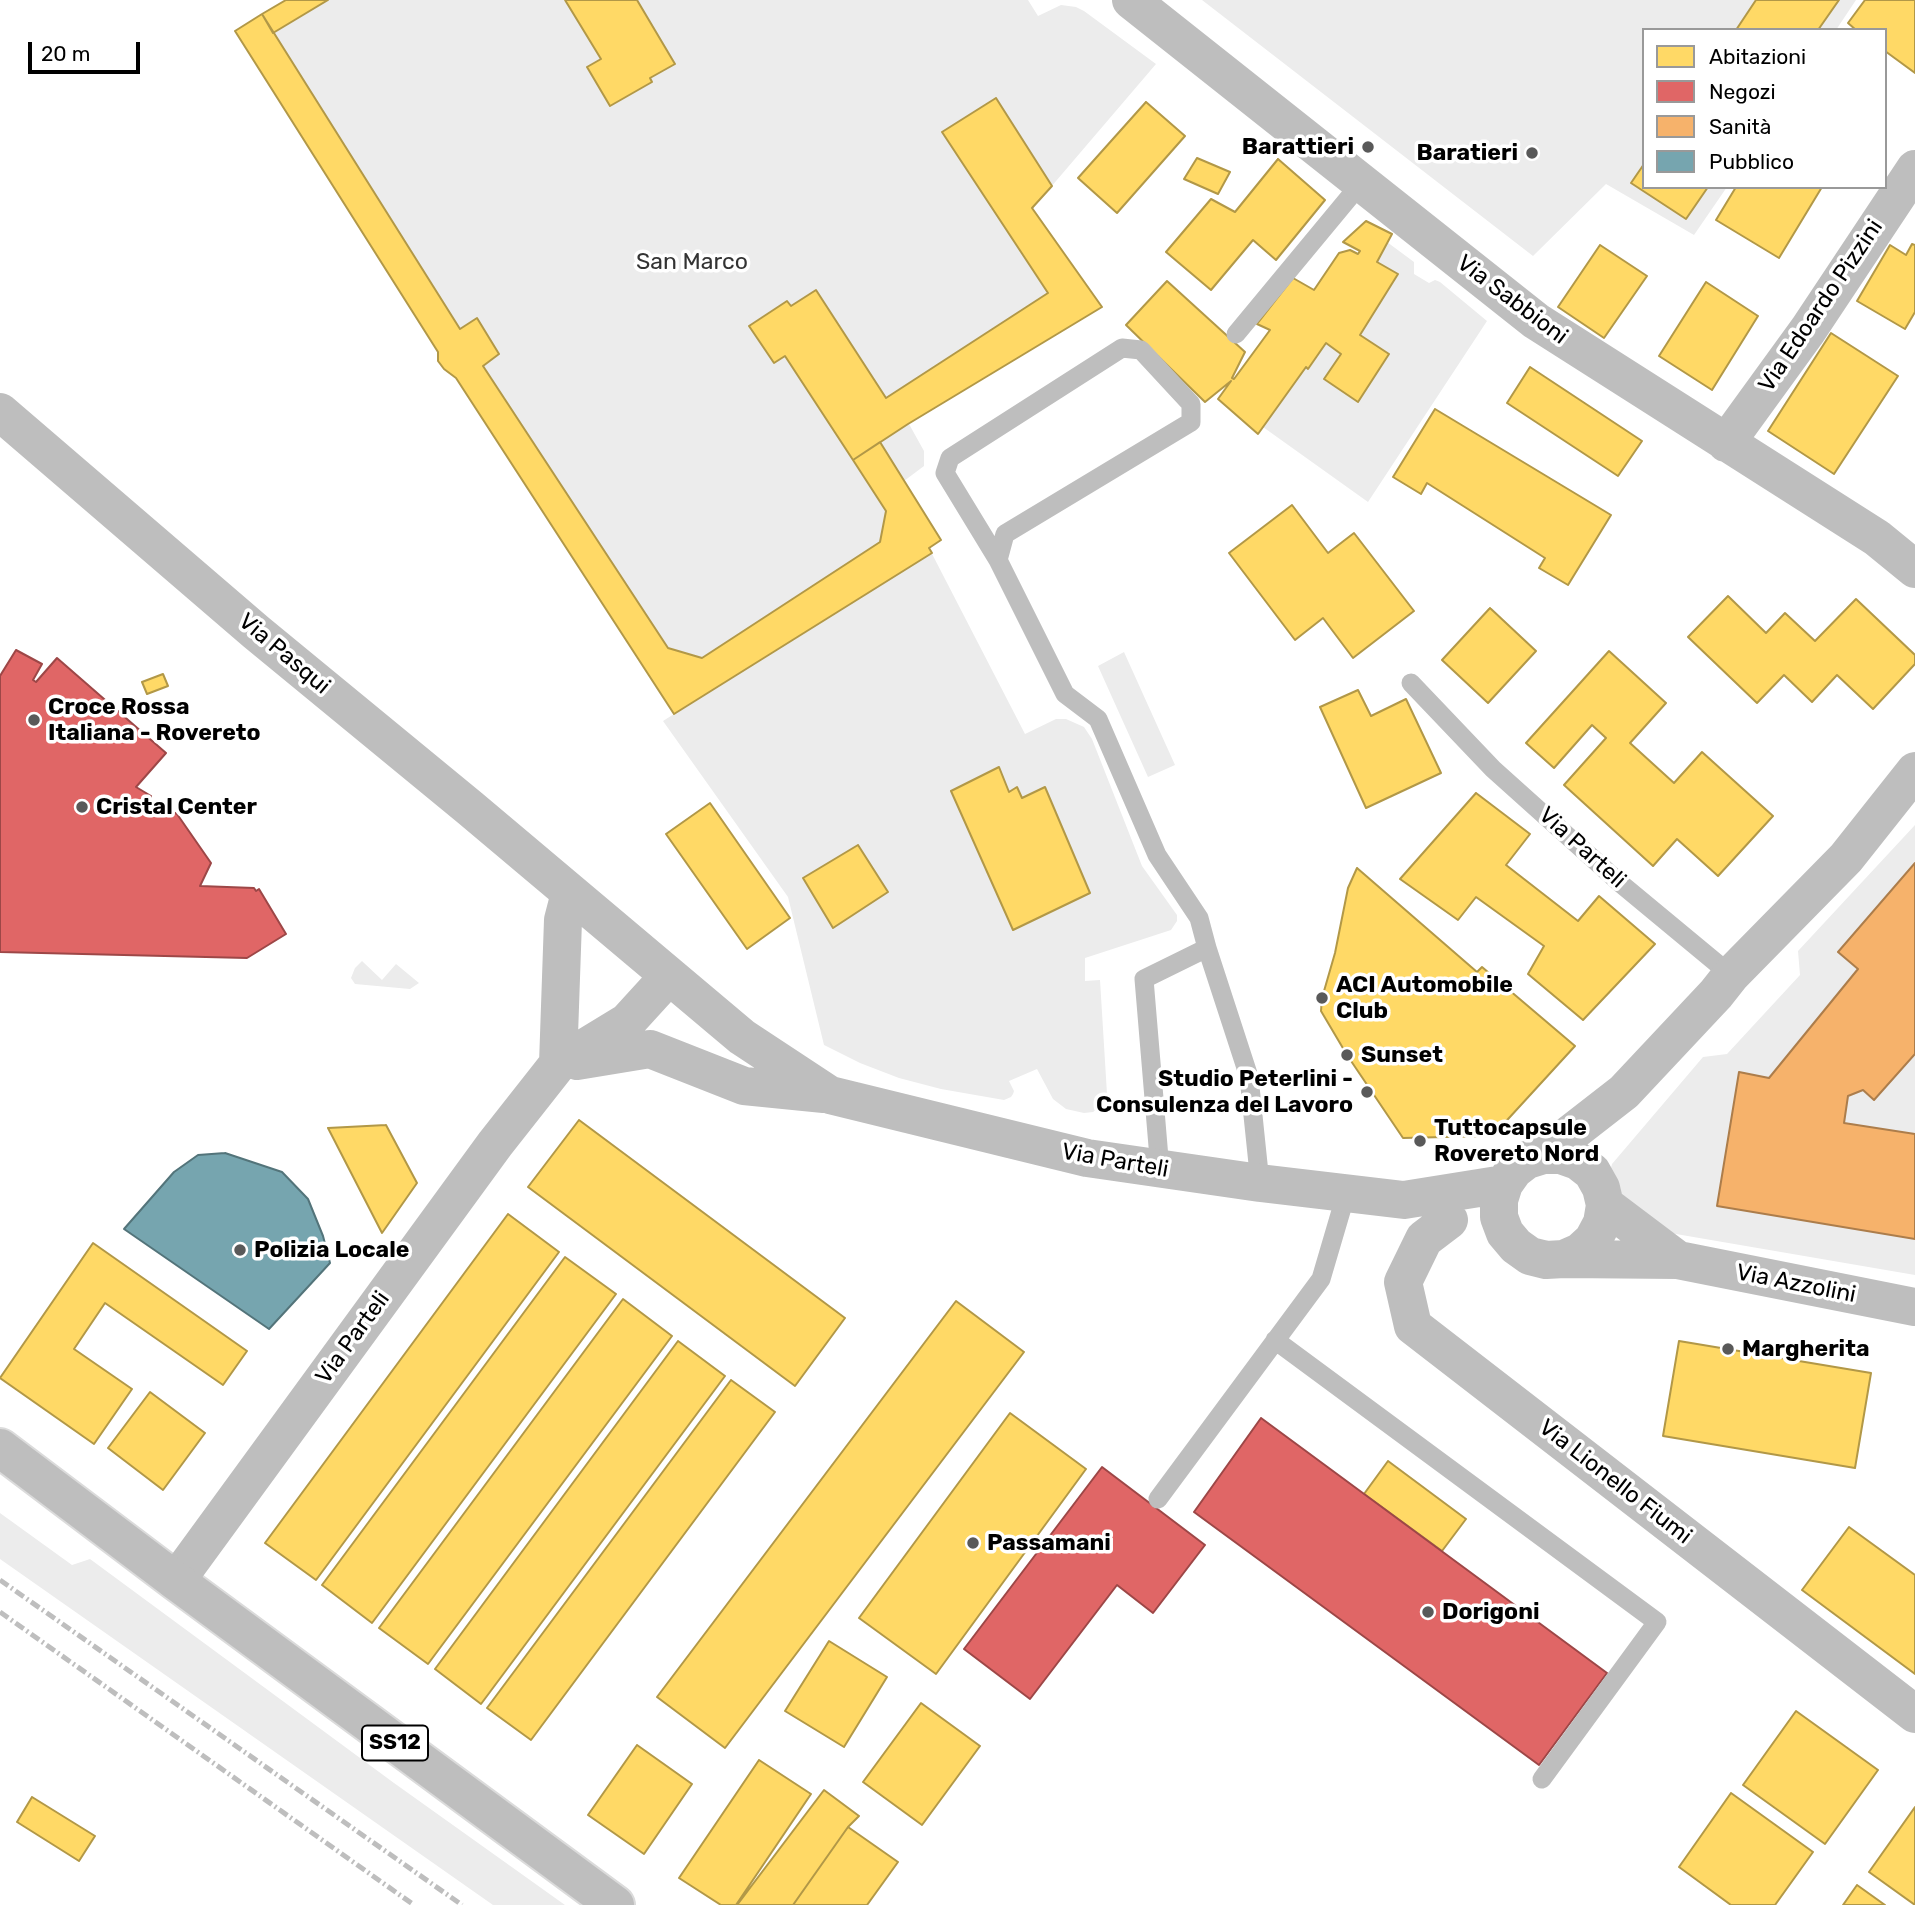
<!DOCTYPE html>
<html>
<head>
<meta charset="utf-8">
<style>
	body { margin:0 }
	#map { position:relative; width:1915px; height:1905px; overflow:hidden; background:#fff; font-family:Rubik,sans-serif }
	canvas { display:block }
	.legend { position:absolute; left:1642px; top:28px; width:245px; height:161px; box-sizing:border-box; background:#fff; border:2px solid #999; margin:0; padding:9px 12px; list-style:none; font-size:21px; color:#000 }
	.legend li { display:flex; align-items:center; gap:14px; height:35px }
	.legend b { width:35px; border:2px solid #999 }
	.scale { position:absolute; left:28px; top:42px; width:112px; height:32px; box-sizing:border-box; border:4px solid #000; border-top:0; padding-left:9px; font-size:21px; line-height:24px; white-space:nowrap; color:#000; -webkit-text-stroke:5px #fff; paint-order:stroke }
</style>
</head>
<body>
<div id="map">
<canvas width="1915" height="1905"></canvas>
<ul class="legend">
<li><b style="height:19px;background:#ffd966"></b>Abitazioni</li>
<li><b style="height:19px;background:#e06666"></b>Negozi</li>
<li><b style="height:19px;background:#f6b26b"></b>Sanità</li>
<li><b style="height:19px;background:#76a5af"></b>Pubblico</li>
</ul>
<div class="scale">20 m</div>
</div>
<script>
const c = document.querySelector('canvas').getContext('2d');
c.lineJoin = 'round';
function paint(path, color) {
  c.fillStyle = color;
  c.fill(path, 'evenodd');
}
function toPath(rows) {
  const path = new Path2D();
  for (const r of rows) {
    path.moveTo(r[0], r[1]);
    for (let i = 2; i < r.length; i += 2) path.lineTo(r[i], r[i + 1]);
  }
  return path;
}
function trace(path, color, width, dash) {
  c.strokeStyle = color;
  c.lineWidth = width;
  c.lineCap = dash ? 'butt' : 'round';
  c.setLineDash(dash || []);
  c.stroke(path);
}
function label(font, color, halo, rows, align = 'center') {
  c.font = font + ' Rubik,sans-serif';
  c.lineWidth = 7;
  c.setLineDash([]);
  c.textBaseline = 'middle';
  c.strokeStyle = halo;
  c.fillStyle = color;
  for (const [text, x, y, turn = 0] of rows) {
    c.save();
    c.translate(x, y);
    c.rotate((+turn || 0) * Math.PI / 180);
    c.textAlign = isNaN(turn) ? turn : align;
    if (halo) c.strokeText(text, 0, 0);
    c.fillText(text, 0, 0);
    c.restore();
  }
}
paint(toPath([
	[286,0,1028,0,1038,16,1061,5,1076,7,1084,11,1156,64,1033,208,1102,307,909,424,924,451,924,466,904,481,941,540,929,548,1025,734,1056,719,1066,719,1084,727,1092,739,1142,866,1177,915,1177,921,1171,930,1085,958,1085,981,1100,980,1107,1094,1100,1107,1093,1112,1084,1113,1066,1109,1053,1099,1037,1069,1009,1081,1014,1091,1013,1094,1011,1097,1004,1100,941,1089,899,1078,860,1063,824,1045,788,897,663,721,674,714,456,378,444,369,438,361,438,352,427,332,235,31],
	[1202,0,1756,0,1736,30,1644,30,1644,164,1631,183,1686,219,1708,187,1727,187,1694,235,1606,184,1533,256],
	[1839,0,1856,0,1836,30,1818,30],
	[1387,242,1414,262,1414,274,1429,283,1435,280,1440,282,1487,321,1368,502,1263,427,1306,367,1309,369,1326,343,1341,354,1324,380,1358,401,1389,354,1360,335,1398,275,1377,262],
	[1124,652,1175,765,1148,777,1098,666],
	[1915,825,1915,1275,1641,1228,1606,1187,1612,1164,1703,1057,1727,1054,1800,975,1798,951],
	[362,961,382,980,396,964,419,983,410,989,355,984,351,978,355,968],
	[0,1513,72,1565,90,1559,394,1783,565,1905,493,1905,0,1559]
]), '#ececec');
const homes = toPath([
	[286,0,328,0,273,33,262,14,286,0],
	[565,0,637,0,675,64,650,78,652,82,610,106,587,67,601,59,565,0],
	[1756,0,1839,0,1818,30,1736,30,1756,0],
	[1865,0,1915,0,1915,73,1885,51,1885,30,1856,30,1848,23,1865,0],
	[262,14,460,329,477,318,499,354,483,366,668,648,702,658,880,542,886,511,853,460,880,442,941,540,929,548,932,553,674,714,456,378,444,369,438,361,438,352,235,31,262,14],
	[996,98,1052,186,1032,208,1102,307,908,424,853,460,785,356,774,363,749,326,787,301,791,306,816,290,886,398,1048,293,942,132,996,98],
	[1146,102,1185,136,1117,213,1078,178,1146,102],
	[1197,158,1230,172,1218,194,1184,179,1197,158],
	[1278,159,1325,200,1276,260,1253,240,1211,290,1166,252,1211,199,1235,212,1278,159],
	[1644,164,1644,187,1708,187,1686,219,1631,183,1644,164],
	[1736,187,1822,187,1779,258,1716,220,1736,187],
	[1366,221,1392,234,1377,262,1398,274,1360,335,1389,354,1358,402,1324,379,1341,354,1326,343,1308,369,1306,367,1258,434,1218,399,1231,381,1205,402,1126,325,1167,281,1245,352,1232,378,1234,379,1270,330,1257,324,1293,278,1314,290,1339,253,1350,250,1358,254,1360,251,1343,242,1366,221],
	[1912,244,1915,245,1915,312,1905,329,1857,301,1890,245,1906,255,1912,244],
	[1600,245,1647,276,1604,338,1558,307,1600,245],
	[1706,282,1758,316,1712,390,1659,356,1706,282],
	[1831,333,1898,376,1834,474,1768,431,1831,333],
	[1530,367,1642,441,1618,476,1507,403,1530,367],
	[1435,409,1611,515,1568,585,1539,568,1545,558,1427,483,1421,494,1393,477,1435,409],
	[1292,505,1328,553,1354,533,1414,611,1353,658,1323,618,1295,640,1229,553,1292,505],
	[1728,596,1766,633,1785,613,1815,641,1856,599,1915,655,1915,664,1873,709,1837,675,1812,702,1784,675,1757,703,1688,637,1728,596],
	[1490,608,1536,651,1488,703,1442,660,1490,608],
	[1609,651,1666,703,1630,743,1674,783,1702,752,1773,816,1718,876,1677,839,1653,866,1564,785,1606,738,1592,725,1554,768,1526,743,1609,651],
	[163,674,168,686,147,694,142,682,163,674],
	[15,676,120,764,78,813,0,747,0,694,15,676],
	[1358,690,1371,716,1406,699,1441,773,1366,808,1320,707,1358,690],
	[999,767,1009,792,1017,787,1022,798,1045,787,1090,893,1013,930,951,791,999,767],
	[1476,793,1530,834,1506,865,1578,921,1599,896,1655,944,1583,1020,1528,974,1544,946,1476,897,1458,920,1400,879,1476,793],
	[710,803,790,918,747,949,666,834,710,803],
	[858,845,888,892,833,928,803,878,858,845],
	[1357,868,1477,972,1482,967,1575,1046,1498,1130,1488,1136,1403,1138,1347,1055,1321,1011,1322,998,1335,953,1348,888,1357,868],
	[579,1120,845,1318,795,1386,528,1187,579,1120],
	[386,1125,417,1183,382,1233,328,1128,386,1125],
	[508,1214,559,1252,316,1580,265,1543,508,1214],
	[93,1243,247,1351,223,1385,105,1303,74,1349,132,1389,94,1444,0,1378,93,1243],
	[565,1257,616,1294,372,1623,322,1585,565,1257],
	[623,1299,672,1336,428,1664,379,1628,623,1299],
	[956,1301,1024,1352,725,1748,657,1697,956,1301],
	[678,1341,725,1376,481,1704,435,1669,678,1341],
	[1679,1341,1871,1373,1855,1468,1663,1436,1679,1341],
	[731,1380,775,1412,531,1740,487,1708,731,1380],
	[150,1392,205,1433,163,1490,108,1448,150,1392],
	[1010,1413,1086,1469,936,1674,859,1618,1010,1413],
	[1388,1461,1466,1519,1442,1551,1364,1494,1388,1461],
	[1849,1527,1915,1575,1915,1674,1802,1590,1849,1527],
	[829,1641,887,1677,844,1747,785,1711,829,1641],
	[921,1703,980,1746,922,1825,863,1782,921,1703],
	[1796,1711,1878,1770,1825,1844,1743,1785,1796,1711],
	[637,1745,692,1784,644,1854,588,1815,637,1745],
	[759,1760,811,1794,736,1905,721,1905,679,1878,759,1760],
	[824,1790,859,1816,848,1827,793,1905,737,1905,824,1790],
	[1731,1793,1813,1852,1775,1905,1731,1905,1679,1867,1731,1793],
	[32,1797,95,1836,79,1861,17,1822,32,1797],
	[1915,1807,1915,1905,1869,1872,1915,1807],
	[848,1827,898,1862,867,1905,793,1905,848,1827],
	[1857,1885,1885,1905,1843,1905,1857,1885]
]);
paint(homes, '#ffd966');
trace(homes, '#b29847', 2);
const shops = toPath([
	[16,650,42,664,33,680,36,682,57,658,166,753,136,787,151,796,149,800,177,814,211,863,200,886,254,888,256,891,259,889,286,934,247,958,0,952,0,676,16,650],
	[1261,1418,1607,1673,1539,1765,1194,1512,1261,1418],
	[1102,1467,1205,1545,1153,1613,1117,1585,1030,1699,964,1649,1102,1467]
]);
paint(shops, '#e06666');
trace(shops, '#9d4747', 2);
const health = toPath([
	[1915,863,1915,1054,1874,1100,1863,1090,1848,1096,1844,1123,1915,1134,1915,1239,1717,1206,1739,1072,1769,1078,1858,969,1838,952,1915,863]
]);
paint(health, '#f6b26b');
trace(health, '#ac7d4b', 2);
const public = toPath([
	[225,1153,282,1172,308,1199,323,1236,330,1263,269,1329,124,1229,174,1172,198,1155,225,1153]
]);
paint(public, '#76a5af');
trace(public, '#53747a', 2);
const primary = toPath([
	[0,1448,176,1581,615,1905]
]);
trace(primary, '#dbdbdb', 42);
trace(toPath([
	[1236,334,1362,182],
	[998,560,1005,534,1191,422,1191,404,1141,350,1122,348,950,458,945,473,998,560,1065,694,1098,719,1157,855,1199,918,1207,948,1249,1077,1260,1183],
	[1411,683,1493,769,1620,883,1731,975],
	[1160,1170,1144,979,1207,948],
	[1275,1340,1657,1622,1542,1779],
	[1158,1499,1321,1279,1346,1194]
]), '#bebebe', 19);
trace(toPath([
	[1131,0,1536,321,1877,538,1915,569],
	[0,412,256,632,470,808,742,1037,830,1095,1087,1158,1260,1183,1404,1200,1504,1184],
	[1726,443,1808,330,1915,169],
	[577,1061,650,1049,744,1086,824,1094],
	[558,1064,563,920,570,893],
	[1543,1155,1561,1155,1578,1161,1592,1172,1601,1188,1605,1205,1602,1223,1593,1240,1580,1252,1564,1259,1546,1260,1530,1256,1516,1246,1505,1233,1499,1217,1499,1200,1504,1184,1514,1170,1527,1160,1543,1155,1624,1092,1716,994,1731,975,1846,858,1915,771],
	[1605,1205,1678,1260],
	[1449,1220,1424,1239,1403,1282,1413,1326,1915,1714],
	[1564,1259,1678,1260,1915,1307],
	[176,1581,495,1144,558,1064,627,1022,669,976]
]), '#bebebe', 38);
trace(primary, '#bebebe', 38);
trace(toPath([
	[0,1580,462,1905],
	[0,1612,414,1905]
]), '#bebebe', 5, [10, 3.5, 2, 3.5]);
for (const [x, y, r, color] of [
	[1368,147,7,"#595959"],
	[1532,153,7,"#595959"],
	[34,720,7,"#595959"],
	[82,807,7,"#595959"],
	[1322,998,7,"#595959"],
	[1347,1055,7,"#595959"],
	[1367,1092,7,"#595959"],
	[1420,1141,7,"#595959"],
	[240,1250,7,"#595959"],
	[1728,1349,7,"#595959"],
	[973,1543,7,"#595959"],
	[1428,1612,7,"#595959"]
]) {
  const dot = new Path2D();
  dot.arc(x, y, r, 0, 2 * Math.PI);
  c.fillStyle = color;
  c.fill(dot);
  trace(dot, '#fff', 2.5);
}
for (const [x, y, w] of [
	[395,1743,66]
]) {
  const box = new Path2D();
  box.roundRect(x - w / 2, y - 17.5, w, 35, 5);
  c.fillStyle = '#fff';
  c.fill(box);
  trace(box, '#000', 2);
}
label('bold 21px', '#000', null, [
	["SS12",395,1743]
]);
label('bold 23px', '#000', '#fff', [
	["Barattieri",1354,147,"right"],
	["Baratieri",1518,153,"right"],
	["Croce Rossa",48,707],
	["Italiana - Rovereto",48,733],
	["Cristal Center",96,807],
	["ACI Automobile",1336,985],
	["Club",1336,1011],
	["Sunset",1361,1055],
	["Studio Peterlini -",1353,1079,"right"],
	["Consulenza del Lavoro",1353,1105,"right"],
	["Tuttocapsule",1434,1128],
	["Rovereto Nord",1434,1154],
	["Polizia Locale",254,1250],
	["Margherita",1742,1349],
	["Passamani",987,1543],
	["Dorigoni",1442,1612]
], 'left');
label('23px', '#333', '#fff', [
	["San Marco",692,262]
]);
label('23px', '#000', '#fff', [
	["Via Sabbioni",1512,300,37],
	["Via Edoardo Pizzini",1821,306,-56],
	["Via Pasqui",284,654,40],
	["Via Parteli",1582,848,42],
	["Via Parteli",1115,1161,10],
	["Via Azzolini",1796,1284,11],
	["Via Parteli",353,1338,-54],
	["Via Lionello Fiumi",1615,1482,38]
]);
</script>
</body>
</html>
